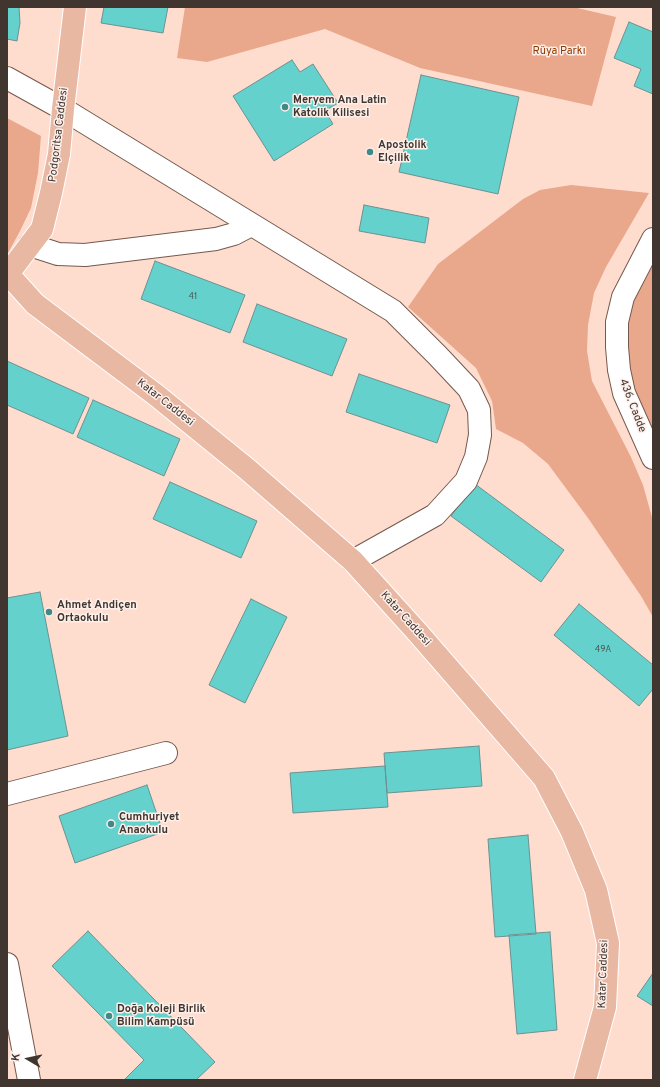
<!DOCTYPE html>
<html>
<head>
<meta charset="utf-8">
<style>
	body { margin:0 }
	#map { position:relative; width:660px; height:1087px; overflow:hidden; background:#feddcf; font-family:Overpass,sans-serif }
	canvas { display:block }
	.frame { position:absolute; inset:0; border:8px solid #41352f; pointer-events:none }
	.north { position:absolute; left:8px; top:1039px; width:40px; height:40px; -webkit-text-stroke:3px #fdefea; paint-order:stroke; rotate:279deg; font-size:11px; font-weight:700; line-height:16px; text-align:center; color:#41352f }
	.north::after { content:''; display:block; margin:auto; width:14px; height:18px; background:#41352f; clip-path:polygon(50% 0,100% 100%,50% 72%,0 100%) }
</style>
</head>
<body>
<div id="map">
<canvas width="660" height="1087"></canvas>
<div class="frame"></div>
<div class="north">K</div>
</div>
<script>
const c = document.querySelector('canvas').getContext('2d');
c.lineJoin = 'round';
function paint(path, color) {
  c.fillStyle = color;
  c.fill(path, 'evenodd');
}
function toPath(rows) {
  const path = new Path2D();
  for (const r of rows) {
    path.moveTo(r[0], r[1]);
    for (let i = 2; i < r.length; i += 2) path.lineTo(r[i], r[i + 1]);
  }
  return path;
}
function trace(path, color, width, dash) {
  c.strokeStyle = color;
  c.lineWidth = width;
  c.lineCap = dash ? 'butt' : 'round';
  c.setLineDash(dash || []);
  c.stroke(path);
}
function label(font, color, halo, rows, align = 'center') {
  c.font = font + ' Overpass,sans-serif';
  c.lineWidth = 3;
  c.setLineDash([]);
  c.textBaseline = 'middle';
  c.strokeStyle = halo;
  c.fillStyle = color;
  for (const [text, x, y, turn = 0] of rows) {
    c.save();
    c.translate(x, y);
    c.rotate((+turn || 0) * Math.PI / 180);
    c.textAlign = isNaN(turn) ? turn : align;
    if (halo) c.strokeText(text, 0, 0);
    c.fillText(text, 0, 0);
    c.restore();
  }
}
paint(toPath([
	[185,7,573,7,616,17,592,106,420,68,325,29,207,62,177,58],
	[7,118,41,136,38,173,31,208,20,231,7,255],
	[571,185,649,193,606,267,594,293,588,325,587,351,592,381,631,457,643,485,653,521,653,617,641,596,588,518,548,464,523,443,496,429,492,401,476,368,408,307,438,264,523,199,540,190],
	[653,239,653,458,619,370,636,272]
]), '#e9a88c');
const building = toPath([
	[7,7,19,7,20,23,17,41,7,39,7,7],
	[104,7,168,7,163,33,101,23,104,7],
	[629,22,653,32,653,94,634,86,641,69,614,58,629,22],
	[292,60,300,72,313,64,338,103,325,111,333,124,274,161,233,96,292,60],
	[421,75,519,97,498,194,399,172,421,75],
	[364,205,429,218,425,243,359,231,364,205],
	[155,261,245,295,230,333,141,299,155,261],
	[257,304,347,339,332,376,243,342,257,304],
	[7,361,89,398,73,434,7,405,7,361],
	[359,374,450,405,437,443,346,412,359,374],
	[93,400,180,439,164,476,77,437,93,400],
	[170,482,257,521,241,558,153,519,170,482],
	[475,484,564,550,541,582,451,516,475,484],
	[40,592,68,736,7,750,7,598,40,592],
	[251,599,287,617,245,703,209,685,251,599],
	[579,604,653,665,653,689,639,706,554,635,579,604],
	[479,746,482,786,387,793,384,753,479,746],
	[385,766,388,807,293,813,290,773,385,766],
	[147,785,163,832,75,863,59,816,147,785],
	[528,835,536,934,495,937,488,839,528,835],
	[88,931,215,1062,196,1080,124,1080,144,1060,52,966,88,931],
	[550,932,557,1030,517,1034,509,935,550,932],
	[653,973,653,1006,637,996,653,973]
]);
paint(building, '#64d1cd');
trace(building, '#6c9190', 1);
const minor = toPath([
	[7,78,63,109,393,311,438,356,469,389,479,410,480,435,476,457,466,481,435,515,353,561],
	[653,239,623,297,617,322,617,347,619,370,624,393,653,458],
	[30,245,58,254,85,255,216,239,234,234,251,225],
	[7,794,166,753],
	[7,964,29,1080]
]);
const major = toPath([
	[8,274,35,304,156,395,247,469,353,561,418,633,544,778,572,832,596,890,608,943,605,1007,585,1080],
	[7,275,42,229,51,193,59,154,63,109,75,7]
]);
trace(minor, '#75594d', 24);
trace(major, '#fff', 24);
trace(minor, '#fff', 22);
trace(major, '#e8b8a3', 22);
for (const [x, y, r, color] of [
	[285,107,4,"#418986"],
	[370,152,4,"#418986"],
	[49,612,4,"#418986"],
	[111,824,4,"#418986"],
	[109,1016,4,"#418986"]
]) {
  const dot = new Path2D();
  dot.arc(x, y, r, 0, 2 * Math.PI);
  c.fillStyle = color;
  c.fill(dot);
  trace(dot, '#fdefea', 1.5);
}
label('9px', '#4a5c56', null, [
	["41",193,297],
	["49A",603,650]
]);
label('11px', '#8e3801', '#fdefea', [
	["Rüya Parkı",559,52]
]);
label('bold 11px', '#41352f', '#fdefea', [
	["Meryem Ana Latin",293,101],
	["Katolik Kilisesi",293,114],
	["Apostolik",378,146],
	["Elçilik",378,159],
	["Ahmet Andiçen",57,606],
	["Ortaokulu",57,619],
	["Cumhuriyet",119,818],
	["Anaokulu",119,831],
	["Doğa Koleji Birlik",117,1010],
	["Bilim Kampüsü",117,1023]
], 'left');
label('11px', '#41352f', '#fdefea', [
	["Podgoritsa Caddesi",59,135,-83],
	["Katar Caddesi",165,403,38],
	["436. Cadde",632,406,69],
	["Katar Caddesi",405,619,48],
	["Katar Caddesi",604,974,-88]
]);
</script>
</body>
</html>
